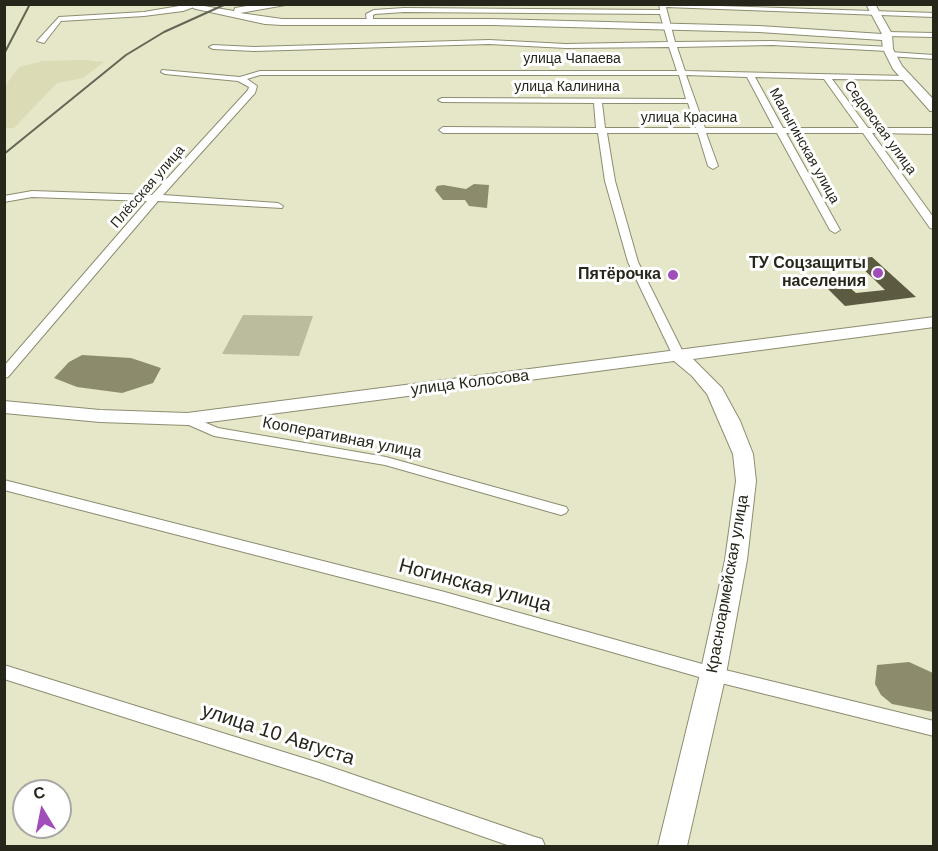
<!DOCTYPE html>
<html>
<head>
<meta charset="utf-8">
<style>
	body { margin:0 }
	#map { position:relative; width:938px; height:851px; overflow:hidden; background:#e6e6c9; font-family:Helvetica,sans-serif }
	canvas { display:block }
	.frame { position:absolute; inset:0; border:6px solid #27261b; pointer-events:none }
	.north { position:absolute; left:12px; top:779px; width:60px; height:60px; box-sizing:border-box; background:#fff; border:2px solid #a9a8a4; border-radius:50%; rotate:350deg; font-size:16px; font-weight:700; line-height:24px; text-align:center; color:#27261b }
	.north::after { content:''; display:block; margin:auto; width:21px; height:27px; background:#a14dbb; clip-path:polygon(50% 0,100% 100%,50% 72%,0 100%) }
</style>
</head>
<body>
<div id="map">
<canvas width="938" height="851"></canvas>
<div class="frame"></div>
<div class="north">С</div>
</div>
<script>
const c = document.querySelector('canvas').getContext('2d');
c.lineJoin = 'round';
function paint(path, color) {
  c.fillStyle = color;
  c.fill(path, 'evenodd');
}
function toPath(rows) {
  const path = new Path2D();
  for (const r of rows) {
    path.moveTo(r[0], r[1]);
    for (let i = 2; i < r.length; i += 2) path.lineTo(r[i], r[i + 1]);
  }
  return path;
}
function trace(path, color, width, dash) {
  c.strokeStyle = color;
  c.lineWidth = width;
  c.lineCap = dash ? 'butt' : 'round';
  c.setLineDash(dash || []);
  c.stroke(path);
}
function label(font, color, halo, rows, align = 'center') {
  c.font = font + ' Helvetica,sans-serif';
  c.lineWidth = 6;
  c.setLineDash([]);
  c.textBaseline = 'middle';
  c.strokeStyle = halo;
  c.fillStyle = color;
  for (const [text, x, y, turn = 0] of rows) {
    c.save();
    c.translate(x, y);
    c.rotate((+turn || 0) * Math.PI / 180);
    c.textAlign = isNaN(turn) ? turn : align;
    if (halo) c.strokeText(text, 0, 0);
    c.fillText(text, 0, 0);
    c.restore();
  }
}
paint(toPath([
	[85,60,104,62,83,78,57,83,14,128,5,128,5,86,19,67,43,61]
]), '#dbdbb6');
paint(toPath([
	[243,315,313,316,299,356,222,354]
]), '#bbbb9e');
paint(toPath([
	[474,184,489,185,487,208,469,206,465,200,443,200,435,190,437,186,443,185,466,189],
	[82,355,131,358,161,368,153,383,122,393,77,387,54,378,69,362],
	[909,662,933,673,933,712,892,704,881,695,875,684,877,665]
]), '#8c8c6c');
paint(toPath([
	[872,257,916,297,845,306,828,289,849,287,856,293,885,290,853,259]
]), '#5c5b42');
const street = toPath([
	[191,4,202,4,183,11,144,16,61,21,44,43,37,41,59,17,144,12,191,4],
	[659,4,934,13,934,17,666,7,675,42,772,41,891,47,891,51,888,51,772,45,677,47,685,71,907,76,908,78,904,80,832,79,868,128,934,128,934,134,872,133,934,218,934,229,930,228,863,133,786,133,840,230,835,233,830,230,777,133,706,133,718,166,713,169,708,166,698,133,607,133,615,181,638,262,685,356,679,360,673,356,628,262,605,181,598,133,443,133,439,130,443,127,596,128,594,103,442,102,438,100,442,98,686,99,679,75,260,75,247,79,257,86,255,93,163,195,278,203,283,206,282,208,158,201,8,377,4,378,4,366,147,201,32,197,4,202,4,196,32,191,152,195,248,90,249,87,238,81,165,74,161,72,162,70,240,77,260,71,677,71,669,47,566,48,489,44,254,51,213,49,209,47,213,45,254,47,489,40,566,44,668,42,660,14,404,12,375,14,373,15,373,22,370,24,367,22,366,14,374,10,404,8,660,10,659,4],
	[686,75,747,77,774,128,705,128,686,75],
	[755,77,824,79,859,128,783,128,755,77],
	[602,103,688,103,696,128,605,128,602,103],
	[887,32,934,33,934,37,884,36,884,32,887,32],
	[890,52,934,55,934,59,887,56,886,54,890,52],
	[187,415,218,428,386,457,566,507,568,510,566,513,561,515,385,465,214,436,182,422,180,419,187,415],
	[4,480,441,591,713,667,934,721,934,736,713,681,441,603,4,490,4,480],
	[4,665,319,763,535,837,542,839,545,846,510,846,319,779,4,679,4,665]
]);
const secondary = toPath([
	[192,4,234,11,235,8,259,4,291,4,240,13,282,19,492,19,759,26,882,34,866,4,875,4,892,34,893,49,902,66,934,100,934,111,930,111,893,69,883,49,882,40,759,32,492,25,282,25,265,24,196,9,193,8,192,4],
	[934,317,934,327,693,359,722,388,740,421,753,454,756,481,747,560,726,674,687,846,658,846,700,674,725,560,736,481,733,454,707,394,692,376,674,361,187,425,100,422,4,413,4,401,100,410,187,413,934,317]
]);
trace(street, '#8d8d71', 2);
trace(secondary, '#8d8d71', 2);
paint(street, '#fff');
paint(secondary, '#fff');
trace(toPath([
	[4,54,30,4],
	[4,154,126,55,164,32,226,4]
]), '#666554', 2);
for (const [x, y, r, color] of [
	[878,273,6,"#a14dbb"],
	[673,275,6,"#a14dbb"]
]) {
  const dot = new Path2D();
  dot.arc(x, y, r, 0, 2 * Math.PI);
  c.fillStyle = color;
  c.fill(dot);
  trace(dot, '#fff', 2);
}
label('14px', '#27261b', '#fff', [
	["улица Чапаева",572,59],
	["улица Калинина",567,87],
	["улица Красина",689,118],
	["Седовская улица",880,128,54],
	["Малыгинская улица",804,146,61],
	["Плёсская улица",148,187,-49]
]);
label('bold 16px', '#27261b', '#fff', [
	["ТУ Соцзащиты",866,264],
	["населения",866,282],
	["Пятёрочка",661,275]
], 'right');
label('16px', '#27261b', '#fff', [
	["улица Колосова",470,383,-7],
	["Кооперативная улица",342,438,11],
	["Красноармейская улица",728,584,-80]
]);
label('20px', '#27261b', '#fff', [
	["Ногинская улица",475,586,15],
	["улица 10 Августа",278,735,18]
]);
</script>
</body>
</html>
